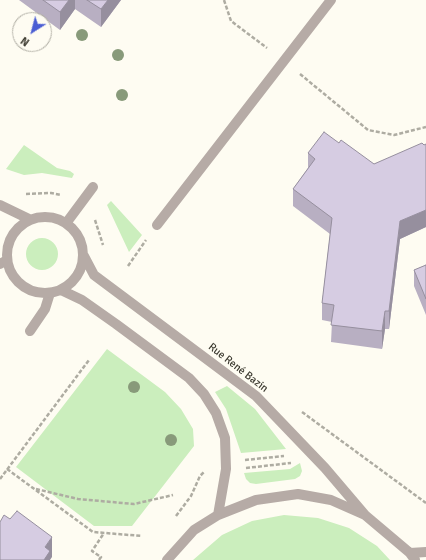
<!DOCTYPE html>
<html>
<head>
<meta charset="utf-8">
<style>
	body { margin:0 }
	#map { position:relative; width:426px; height:560px; overflow:hidden; background:#fefcf2; font-family:Signika,sans-serif }
	canvas { display:block }
	.north { position:absolute; left:12px; top:12px; width:40px; height:40px; box-sizing:border-box; background:#fefcf2; border:1px solid #b0aea4; border-radius:50%; rotate:216deg; font-size:11px; font-weight:700; line-height:16px; text-align:center; color:#3b392f }
	.north::after { content:''; display:block; margin:auto; width:14px; height:18px; background:#4b5ed3; clip-path:polygon(50% 0,100% 100%,50% 72%,0 100%) }
</style>
</head>
<body>
<div id="map">
<canvas width="426" height="560"></canvas>
<div class="north">N</div>
</div>
<script>
const c = document.querySelector('canvas').getContext('2d');
c.lineJoin = 'round';
function paint(path, color) {
  c.fillStyle = color;
  c.fill(path, 'evenodd');
}
function toPath(rows) {
  const path = new Path2D();
  for (const r of rows) {
    if (r.length === 3) {
      path.moveTo(r[0] + r[2], r[1]);
      path.arc(r[0], r[1], r[2], 0, 2 * Math.PI);
      continue;
    }
    path.moveTo(r[0], r[1]);
    for (let i = 2; i < r.length; i += 2) path.lineTo(r[i], r[i + 1]);
  }
  return path;
}
function trace(path, color, width, dash) {
  c.strokeStyle = color;
  c.lineWidth = width;
  c.lineCap = dash ? 'butt' : 'round';
  c.setLineDash(dash || []);
  c.stroke(path);
}
function label(font, color, halo, rows, align = 'center') {
  c.font = font + ' Signika,sans-serif';
  c.lineWidth = 3;
  c.setLineDash([]);
  c.textBaseline = 'middle';
  c.strokeStyle = halo;
  c.fillStyle = color;
  for (const [text, x, y, turn = 0] of rows) {
    c.save();
    c.translate(x, y);
    c.rotate((+turn || 0) * Math.PI / 180);
    c.textAlign = isNaN(turn) ? turn : align;
    if (halo) c.strokeText(text, 0, 0);
    c.fillText(text, 0, 0);
    c.restore();
  }
}
paint(toPath([
	[24,145,57,168,70,171,74,174,72,178,42,173,24,175,6,169],
	[111,201,142,235,129,252,107,205],
	[42,254,16],
	[107,349,165,392,181,409,193,429,194,446,132,526,94,526,16,467],
	[227,386,255,409,286,449,241,453,226,409,215,392],
	[300,463,302,471,300,476,295,479,256,484,250,483,246,479,244,473,290,469],
	[284,515,318,518,349,528,377,546,390,560,193,560,222,535,252,521]
]), '#cbeebd');
trace(toPath([
	[224,0,231,21,267,48],
	[300,74,368,130,394,135,426,127],
	[26,194,51,193,61,195],
	[95,220,103,245],
	[128,266,146,240],
	[302,412,426,503],
	[245,460,284,456],
	[246,468,291,463],
	[7,469,93,532,142,536],
	[0,479,89,360],
	[36,489,78,499,134,504,173,495],
	[176,516,191,496,200,476,204,472],
	[99,560,101,557,92,551,104,533]
]), '#aeaca2', 2.5, [4, 2]);
trace(toPath([
	[67,222,93,187],
	[0,264,7,260],
	[30,331,45,309,50,293]
]), '#b6aba6', 10);
trace(toPath([
	[157,225,331,0]
]), '#b6aba6', 10);
trace(toPath([
	[0,205,29,219],
	[45,255,38],
	[84,256,94,275,256,396,325,468,365,515],
	[61,290,82,300,116,324,189,378,204,394,216,413,225,438,226,469,218,515],
	[410,553,426,552],
	[167,560,194,530,218,515,256,500,298,494,331,500,365,515,410,553,415,560]
]), '#b6aba6', 10);
c.fillStyle = '#889a7a';
for (const [x, y] of [
	[82,35],
	[118,55],
	[122,95],
	[134,387],
	[171,440]
]) {
  c.beginPath();
  c.arc(x, y, 6, 0, 2 * Math.PI);
  c.fill();
}
paint(toPath([
	[19,0,121,0,101,27,75,9,60,30],
	[339,143,374,164,426,144,426,227,400,239,389,329,385,329,382,349,331,342,332,322,322,320,322,303,330,234,293,206,293,189,308,168,308,153],
	[426,265,426,315,414,286,414,270]
]), '#b8afc2');
paint(toPath([
	[69,0,75,0,75,9,60,30,60,12],
	[108,0,121,0,101,27,101,9],
	[426,210,426,227,400,239,389,329,389,311,400,221],
	[385,311,385,329,382,349,382,331],
	[52,537,52,557,50,560,44,560,45,547]
]), '#968f9e');
const building = toPath([
	[43,0,69,0,60,12,43,0],
	[87,0,108,0,101,9,87,0],
	[324,132,339,143,341,140,374,164,422,143,424,145,426,144,426,210,400,221,389,311,385,311,382,331,331,325,334,305,322,303,332,218,293,189,315,159,308,153,324,132],
	[426,265,426,299,414,270,426,265],
	[17,511,52,537,45,547,50,551,44,560,0,560,0,522,4,515,10,519,17,511]
]);
paint(building, '#d6cce2');
trace(building, '#968f9e', 1);
label('11px', '#3b392f', '#fefcf2', [
	["Rue René Bazin",238,368,38]
]);
</script>
</body>
</html>
